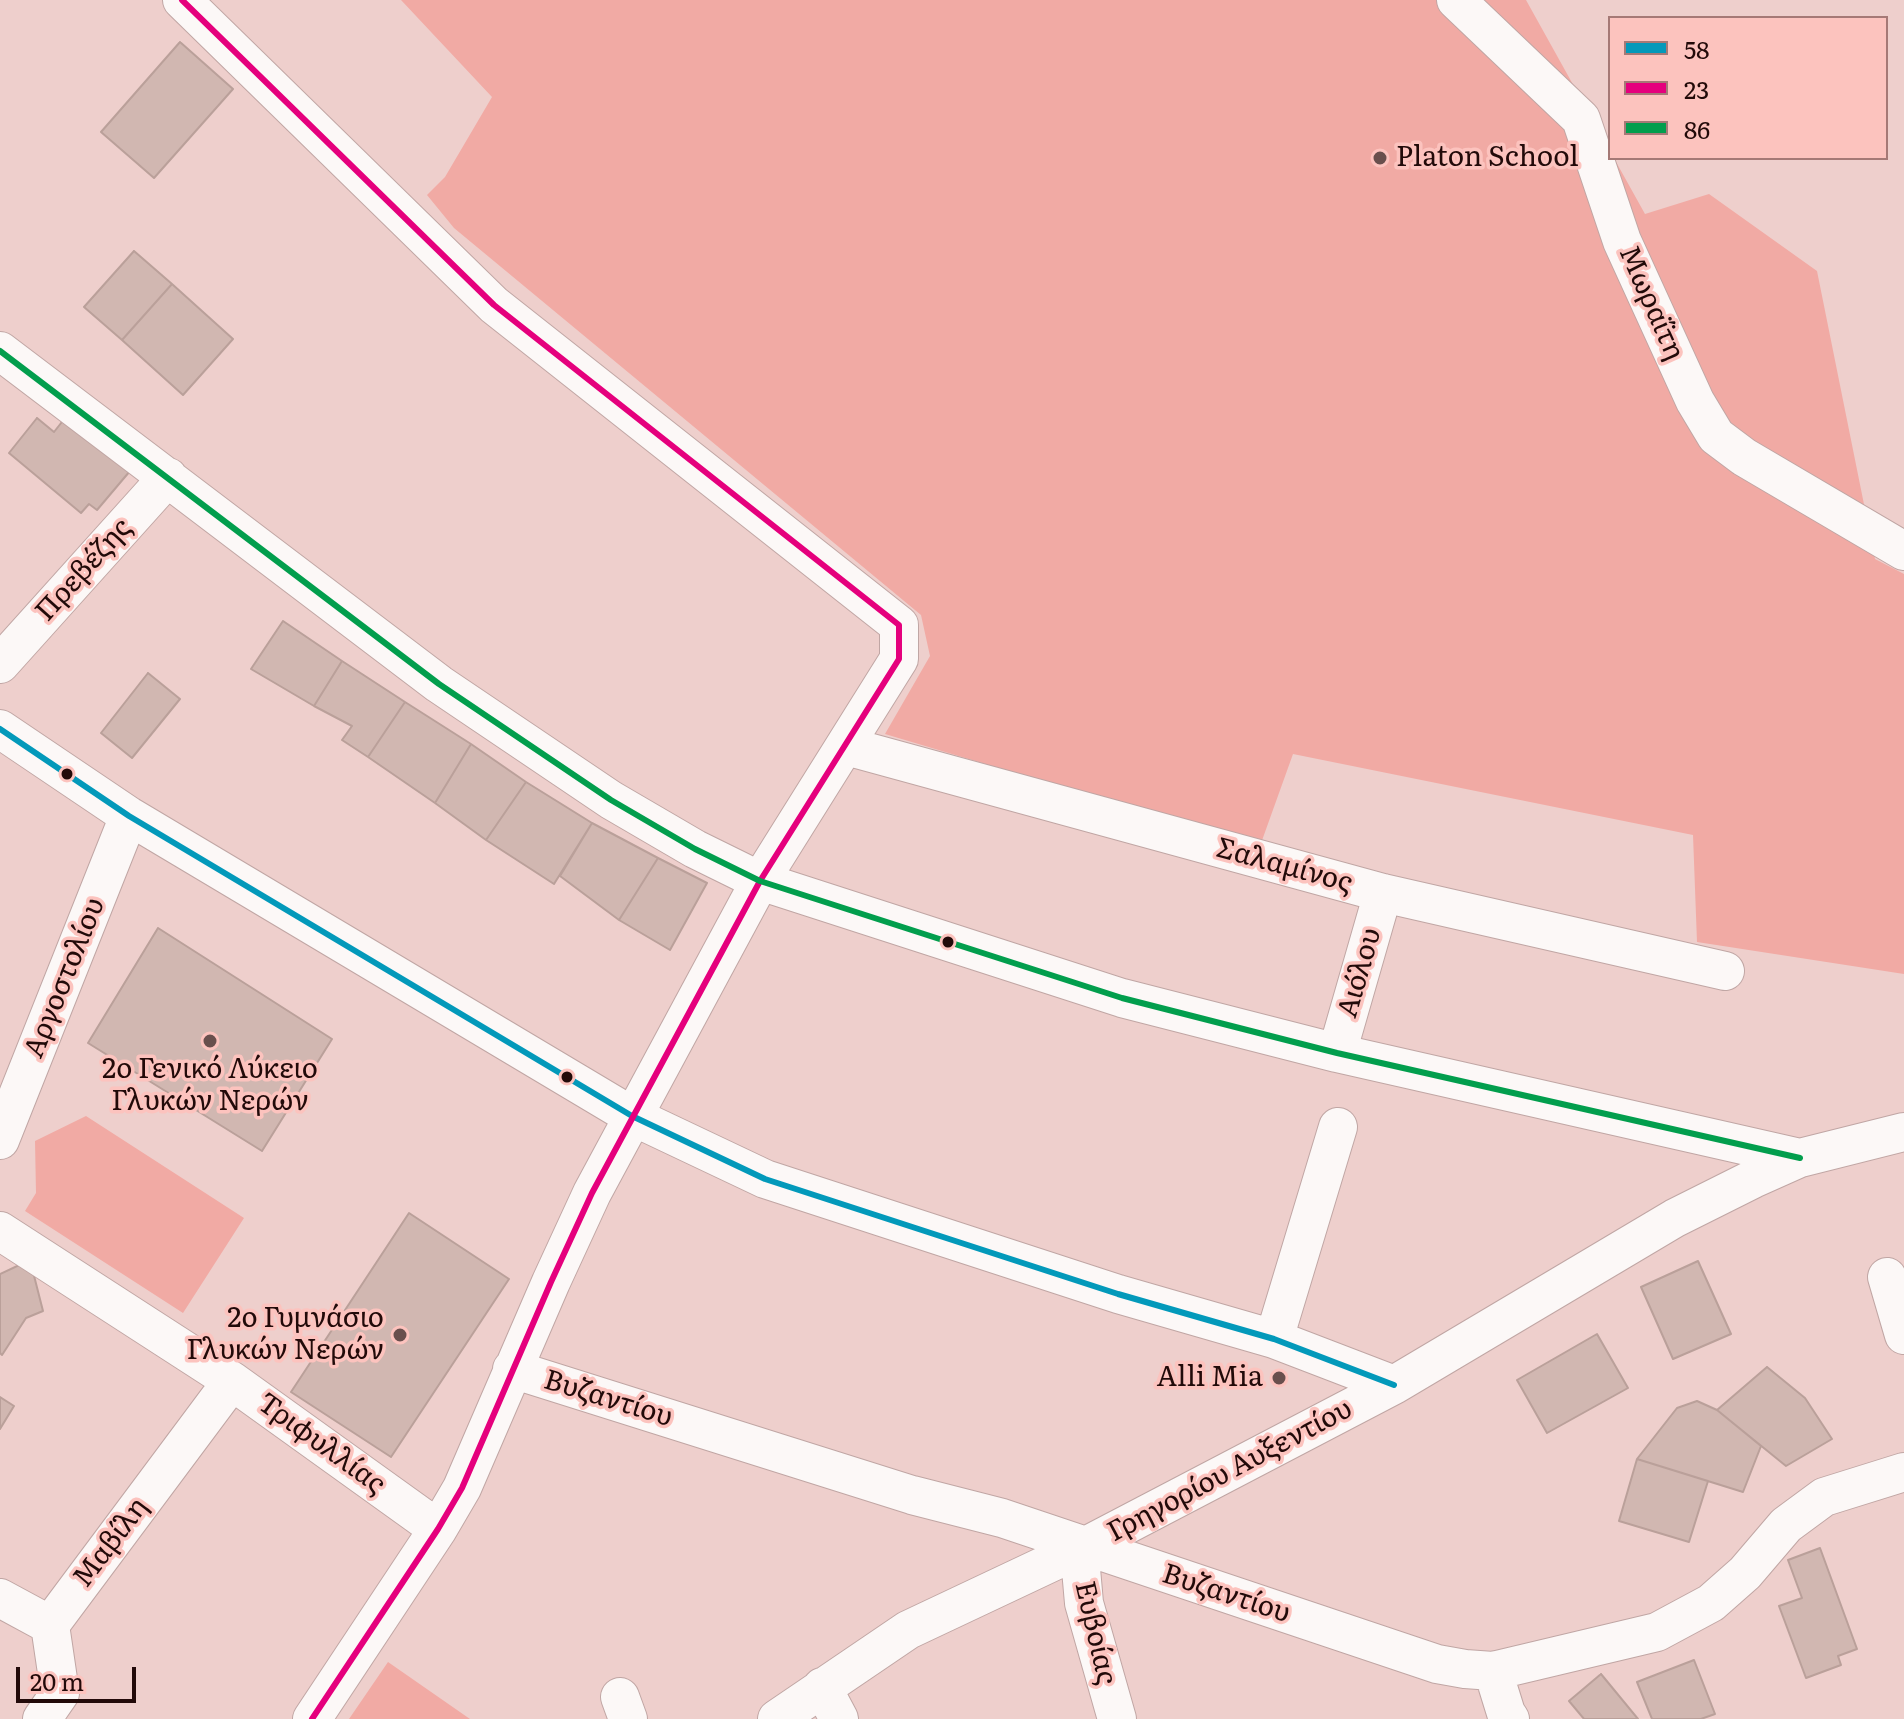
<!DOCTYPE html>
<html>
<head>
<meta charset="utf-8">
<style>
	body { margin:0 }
	#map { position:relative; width:1904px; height:1719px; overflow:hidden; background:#eecfcc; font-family:Literata,serif }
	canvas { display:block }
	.legend { position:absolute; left:1608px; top:16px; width:280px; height:144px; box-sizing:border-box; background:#fcc3be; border:2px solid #a57976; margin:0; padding:10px 14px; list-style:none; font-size:24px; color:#220a09 }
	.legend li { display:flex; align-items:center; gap:16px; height:40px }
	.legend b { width:40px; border:2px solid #a57976 }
	.scale { position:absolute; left:16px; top:1667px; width:120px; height:36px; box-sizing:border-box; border:4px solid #220a09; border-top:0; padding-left:10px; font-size:24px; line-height:28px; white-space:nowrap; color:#220a09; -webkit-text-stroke:6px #fcc3be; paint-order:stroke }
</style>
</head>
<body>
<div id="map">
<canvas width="1904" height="1719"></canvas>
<ul class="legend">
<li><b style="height:10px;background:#0399ba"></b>58</li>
<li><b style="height:10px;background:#e5007d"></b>23</li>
<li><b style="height:10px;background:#029e4d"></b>86</li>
</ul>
<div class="scale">20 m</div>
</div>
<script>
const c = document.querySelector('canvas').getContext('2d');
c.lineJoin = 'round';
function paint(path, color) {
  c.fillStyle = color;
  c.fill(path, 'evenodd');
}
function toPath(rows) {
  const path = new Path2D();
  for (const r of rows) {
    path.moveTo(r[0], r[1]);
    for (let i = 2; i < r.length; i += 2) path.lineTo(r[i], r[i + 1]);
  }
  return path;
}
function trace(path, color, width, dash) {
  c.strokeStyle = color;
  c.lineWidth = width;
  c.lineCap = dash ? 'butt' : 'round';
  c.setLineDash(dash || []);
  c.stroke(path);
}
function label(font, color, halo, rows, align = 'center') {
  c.font = font + ' Literata,serif';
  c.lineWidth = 7;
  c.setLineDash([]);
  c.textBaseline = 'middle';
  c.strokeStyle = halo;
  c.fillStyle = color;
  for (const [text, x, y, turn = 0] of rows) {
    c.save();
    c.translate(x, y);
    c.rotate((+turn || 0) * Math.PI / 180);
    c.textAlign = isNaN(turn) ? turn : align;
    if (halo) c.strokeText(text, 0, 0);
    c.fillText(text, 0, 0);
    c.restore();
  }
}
paint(toPath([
	[401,0,1526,0,1645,214,1709,194,1817,271,1875,559,1904,574,1904,974,1697,942,1693,835,1293,754,1260,846,885,734,930,656,921,615,454,228,427,195,445,177,492,97],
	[86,1116,244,1218,183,1313,25,1211,36,1193,35,1141],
	[388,1662,470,1719,349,1719]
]), '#f1aaa4');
const building = toPath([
	[180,42,233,89,154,178,101,132,180,42],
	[134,251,172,284,122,340,84,307,134,251],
	[172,284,233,339,183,395,122,340,172,284],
	[37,418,54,432,65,418,130,471,97,510,89,504,81,513,9,453,37,418],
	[283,621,342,661,314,706,251,669,283,621],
	[342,661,405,702,368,757,342,740,352,726,314,706,342,661],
	[148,673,180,699,132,758,101,733,148,673],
	[405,702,471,744,435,803,368,757,405,702],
	[471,744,526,782,486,840,435,803,471,744],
	[526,782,592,823,554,884,486,840,526,782],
	[592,823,658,858,619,920,560,876,592,823],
	[658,858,707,883,670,950,619,920,658,858],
	[158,928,332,1039,262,1151,88,1043,158,928],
	[409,1213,509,1279,391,1457,291,1392,409,1213],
	[30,1260,43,1311,26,1318,2,1355,0,1353,0,1274,30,1260],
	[1698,1261,1731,1334,1673,1359,1641,1287,1698,1261],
	[1597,1334,1628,1388,1547,1433,1517,1380,1597,1334],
	[1767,1367,1805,1398,1832,1439,1786,1466,1717,1410,1767,1367],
	[0,1397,14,1406,0,1429,0,1397],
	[1697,1401,1717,1410,1761,1446,1743,1492,1637,1459,1677,1408,1697,1401],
	[1637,1459,1708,1481,1689,1542,1619,1521,1637,1459],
	[1820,1548,1857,1649,1838,1656,1841,1665,1806,1678,1779,1606,1802,1598,1788,1560,1820,1548],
	[1694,1660,1715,1714,1701,1719,1652,1719,1637,1682,1694,1660],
	[1601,1674,1638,1719,1584,1719,1569,1701,1601,1674]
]);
paint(building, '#d1b7b1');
trace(building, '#baa09a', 2);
const minor = toPath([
	[182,0,494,305,899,625,899,659,760,881,592,1193,551,1282,462,1488,438,1529,312,1719],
	[1456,0,1581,119,1622,241,1695,401,1716,436,1744,457,1904,551],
	[0,351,439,684,611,800,695,849,760,881,1122,998,1337,1053,1800,1158],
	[0,664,168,477],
	[0,729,129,816,632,1116,765,1179,1118,1294,1274,1339,1394,1385],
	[846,746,1383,893,1725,971],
	[1337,1053,1383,893],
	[0,1140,129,816],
	[0,1231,232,1381,438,1529],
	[1887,1277,1904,1335],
	[1274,1339,1338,1127],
	[512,1369,912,1495,1002,1518,1437,1664,1465,1669,1493,1671,1657,1632,1711,1603,1745,1573,1786,1525,1824,1497,1904,1472],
	[1084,1547,1081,1569,1084,1603,1117,1719],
	[0,1598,50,1625],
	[1493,1671,1506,1713,1510,1719],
	[822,1687,839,1719],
	[620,1697,628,1719],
	[42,1719,60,1693,50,1625,232,1381],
	[777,1719,908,1630,1084,1547,1394,1385,1675,1218,1753,1179,1800,1158,1904,1132]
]);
trace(minor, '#c0a6a4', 40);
trace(minor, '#fcf8f7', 38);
trace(toPath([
	[0,729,129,816,632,1116,765,1179,1118,1294,1274,1339,1394,1385]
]), '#0399ba', 6);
trace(toPath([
	[182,0,494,305,899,625,899,659,760,881,592,1193,551,1282,462,1488,438,1529,312,1719]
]), '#e5007d', 6);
trace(toPath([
	[0,351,439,684,611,800,695,849,760,881,1122,998,1337,1053,1800,1158]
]), '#029e4d', 6);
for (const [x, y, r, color] of [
	[1380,158,8,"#694f4d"],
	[67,774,7,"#220a09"],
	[948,942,7,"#220a09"],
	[210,1041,8,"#694f4d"],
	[567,1077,7,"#220a09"],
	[400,1335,8,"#694f4d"],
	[1279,1378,8,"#694f4d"]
]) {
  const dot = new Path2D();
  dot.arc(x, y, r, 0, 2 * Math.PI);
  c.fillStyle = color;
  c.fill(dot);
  trace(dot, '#fcc3be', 3);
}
label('28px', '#220a09', '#fcc3be', [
	["Platon School",1396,158,"left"],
	["2ο Γενικό Λύκειο",210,1070,"center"],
	["Γλυκών Νερών",210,1102,"center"],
	["2ο Γυμνάσιο",384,1319],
	["Γλυκών Νερών",384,1351],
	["Alli Mia",1263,1378]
], 'right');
label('28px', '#220a09', '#fcc3be', [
	["Μωραΐτη",1651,303,66],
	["Πρεβέζης",84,570,-48],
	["Σαλαμίνος",1284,866,15],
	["Αιόλου",1360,973,-74],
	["Αργοστολίου",65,978,-68],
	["Βυζαντίου",608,1399,17],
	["Τριφυλλίας",321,1444,36],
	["Γρηγορίου Αυξεντίου",1230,1471,-28],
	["Μαβίλη",111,1543,-53],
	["Βυζαντίου",1226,1594,18],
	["Ευβοίας",1095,1633,77]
]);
</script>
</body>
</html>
